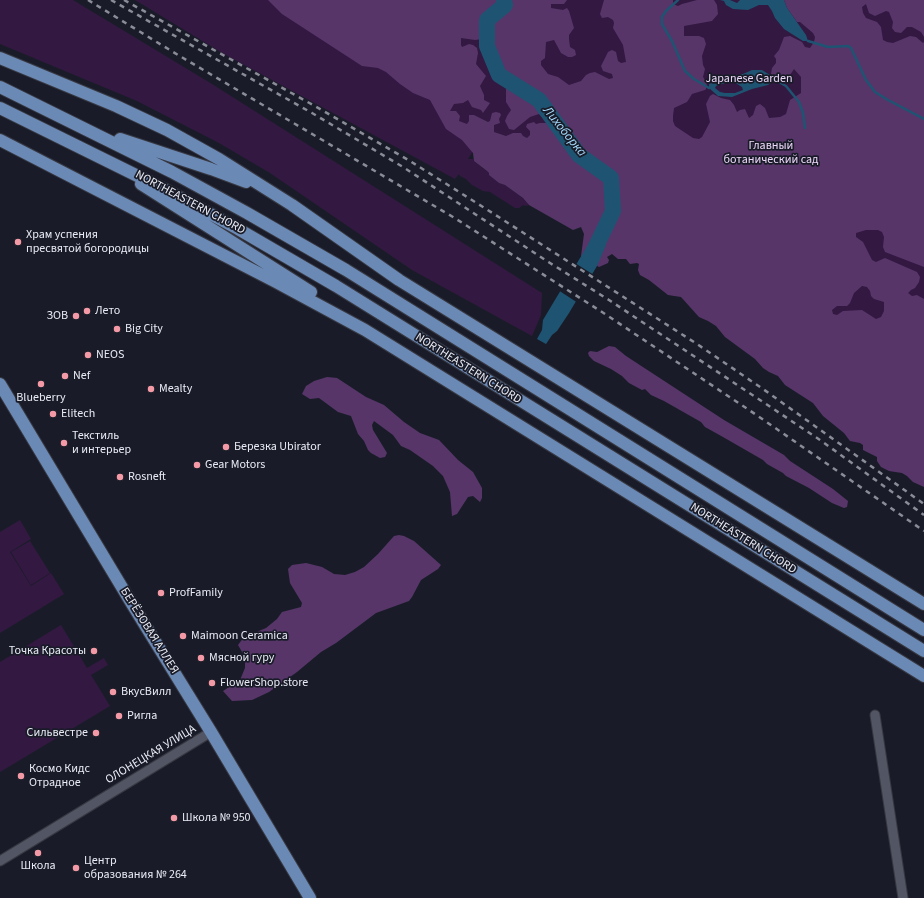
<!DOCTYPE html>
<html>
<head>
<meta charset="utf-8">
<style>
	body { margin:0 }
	canvas { display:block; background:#191c28 }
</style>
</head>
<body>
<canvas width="924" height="898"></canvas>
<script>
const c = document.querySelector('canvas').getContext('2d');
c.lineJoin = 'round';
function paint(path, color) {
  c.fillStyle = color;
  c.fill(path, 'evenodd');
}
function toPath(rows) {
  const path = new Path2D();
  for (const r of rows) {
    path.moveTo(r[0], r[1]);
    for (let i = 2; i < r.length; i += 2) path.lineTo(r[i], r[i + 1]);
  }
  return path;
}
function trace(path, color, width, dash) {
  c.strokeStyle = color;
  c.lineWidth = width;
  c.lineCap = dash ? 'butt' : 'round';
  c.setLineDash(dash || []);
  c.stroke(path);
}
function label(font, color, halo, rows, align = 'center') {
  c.font = font + ' "Source Sans 3",sans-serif';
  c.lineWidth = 3.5;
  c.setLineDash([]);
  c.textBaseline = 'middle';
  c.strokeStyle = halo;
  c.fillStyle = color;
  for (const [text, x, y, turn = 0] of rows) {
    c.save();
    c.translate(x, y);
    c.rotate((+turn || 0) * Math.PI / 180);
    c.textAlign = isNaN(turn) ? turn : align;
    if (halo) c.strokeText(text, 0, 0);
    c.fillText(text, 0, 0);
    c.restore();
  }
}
paint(toPath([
	[0,0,73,0,212,84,542,293,541,315,532,336,412,270,270,173,219,143,137,101,0,44],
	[135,0,924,0,924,426,483,135,468,159,473,159,474,161,489,173,489,175,499,183,505,185,523,198,529,205,526,206,523,205,519,208,515,208,490,192,483,191,472,185,466,179,460,176,459,174,455,179,224,54],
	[20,520,31,539,10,552,31,586,51,573,64,594,0,633,0,532],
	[30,541,50,573,31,585,11,552],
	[61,625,87,668,104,658,108,665,91,675,110,706,0,772,0,662]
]), '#331841');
paint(toPath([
	[268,0,567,0,564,4,551,4,551,8,563,10,567,8,569,11,574,28,569,35,569,39,570,47,575,50,576,55,572,57,568,57,561,53,554,40,546,42,545,58,541,61,541,65,548,74,558,77,569,85,581,81,586,75,590,73,595,72,609,79,613,78,612,74,603,71,601,66,608,52,612,50,616,52,618,61,621,63,626,62,623,45,613,28,614,23,613,20,608,17,602,18,600,14,604,0,673,0,673,4,678,6,682,4,697,0,714,0,717,5,718,14,712,21,684,26,684,36,699,36,704,38,706,44,702,56,703,65,705,69,703,77,707,83,706,89,705,90,692,94,687,102,674,108,673,116,673,121,675,126,693,138,699,139,702,137,710,122,706,104,710,96,713,94,721,98,730,100,734,105,737,112,740,110,745,109,749,118,753,115,756,106,760,104,765,108,769,118,780,117,786,114,790,100,801,93,801,77,794,69,790,75,784,78,775,78,771,74,772,68,776,63,776,59,774,56,779,50,784,37,790,36,802,42,805,47,810,48,814,42,815,37,813,33,800,22,797,22,787,8,784,0,924,0,924,37,921,32,912,27,907,27,901,33,895,32,892,28,893,22,889,12,886,11,875,16,869,13,866,4,862,7,863,13,866,18,877,22,881,27,883,40,887,42,893,43,910,36,916,37,923,43,924,42,924,267,885,252,883,247,884,237,882,232,878,230,866,230,856,233,856,237,863,242,872,260,876,262,885,258,917,272,920,277,919,282,915,288,911,290,908,293,912,296,917,295,924,299,924,487,913,482,907,476,902,473,889,471,881,467,877,461,877,457,863,450,863,445,860,443,850,441,844,433,823,416,813,403,785,385,778,376,769,372,763,368,755,359,725,337,716,326,708,321,699,317,681,297,668,295,649,280,640,275,638,270,639,264,637,263,630,264,626,259,618,259,612,254,607,257,609,260,608,263,599,267,581,256,584,234,581,227,573,230,529,205,523,198,505,185,499,183,489,175,489,173,487,171,474,161,473,153,462,140,446,129,430,100,413,93,400,84,386,72,378,68,362,66,282,14],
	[487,31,489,37,484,41,484,46,489,65,494,69,503,73,502,80,506,87,506,102,511,110,507,116,505,121,509,129,514,130,530,117,539,114,548,123,540,123,536,124,534,122,527,124,526,127,530,131,530,135,527,138,523,136,521,133,513,133,506,136,494,132,494,125,500,123,499,119,501,115,500,113,496,112,492,113,490,121,488,122,474,115,469,115,469,121,467,124,459,121,460,116,456,111,450,111,454,104,463,103,468,100,472,107,481,110,483,113,490,103,484,100,484,95,480,86,486,76,476,64,478,53,477,48,473,45,469,44,462,47,461,45,461,38,475,40,482,39],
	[862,286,867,287,870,291,871,296,874,299,884,302,884,311,881,317,876,319,862,310,843,311,837,315,833,314,832,310,837,306,847,306,850,303,854,293],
	[609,346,615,347,626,356,724,420,784,455,790,461,833,489,848,501,847,507,844,508,832,503,809,488,786,476,783,473,767,464,763,460,723,437,705,427,701,422,664,401,651,395,645,389,642,390,629,383,622,376,611,369,594,361,589,356,588,353,590,351,597,352],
	[327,377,337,378,366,397,384,405,404,422,420,433,439,440,458,460,473,472,482,488,482,498,480,502,473,496,468,497,457,514,452,516,450,492,443,476,433,466,410,450,401,446,393,435,374,421,372,425,373,430,387,453,385,457,380,458,371,453,368,450,364,441,358,434,351,416,338,412,319,398,310,399,302,394,306,386,314,381],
	[399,535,404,536,414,541,441,565,438,569,421,580,412,597,409,601,376,613,336,643,321,652,297,672,269,692,252,700,232,701,223,691,240,680,245,668,245,657,238,645,244,637,266,628,277,619,282,612,301,607,302,603,290,583,288,569,292,565,306,563,322,567,334,574,345,575,355,572,364,567,378,554,394,536]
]), '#573569');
paint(toPath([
	[720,0,730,0,737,3,740,0,784,0,787,8,806,35,808,41,803,41,784,29,775,18,772,11,768,5,759,5,748,10,733,9,726,5,724,1],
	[752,70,762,70,770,75,772,82,768,85,752,89,732,97,718,96,709,88,709,84,726,78,743,74],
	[734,82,742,87,743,90,735,93,725,93,720,92,715,88,716,86,725,83],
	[592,238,606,245,597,266,569,313,557,331,552,335,546,344,537,339,542,330,543,320]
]), '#1e5472');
paint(toPath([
	[575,263,594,275,578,303,558,290]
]), '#191c28');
trace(toPath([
	[678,0,666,11,662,17,662,24,672,41,685,71,694,79,709,88],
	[808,41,828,47,848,46,851,48,866,80,875,92,888,100,924,119],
	[772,80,779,82,786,86,799,102,803,113,805,128]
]), '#1e5472', 2.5);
trace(toPath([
	[504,0,505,5,487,20,487,46,499,75,539,100,579,155,611,178,613,211,589,261]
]), '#1e5472', 16);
const minor = toPath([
	[875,715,903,898],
	[0,861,211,732]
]);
const major = toPath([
	[0,58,116,106,167,130,219,159,292,205,399,280,924,604],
	[0,87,172,172,247,213,346,270,924,630],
	[0,108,164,189,238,229,336,286,924,651],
	[120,139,211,169,246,182],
	[0,140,276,282,365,330,924,676],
	[141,184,311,292],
	[0,384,132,604,211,732,310,898]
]);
trace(minor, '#373842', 11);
trace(major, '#373842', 14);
trace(minor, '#525563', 9);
trace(major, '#6b89b5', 12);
trace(toPath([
	[88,0,178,55,453,217,602,312,755,414,924,531],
	[111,0,312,113,403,167,550,263,609,300,757,398,820,440,924,515],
	[124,0,313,105,410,161,483,207,697,344,763,389,924,504]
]), '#8a8c97', 2.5, [5, 5]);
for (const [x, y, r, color] of [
	[18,242,4,"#f49aa6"],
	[87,311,4,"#f49aa6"],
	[76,316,4,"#f49aa6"],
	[117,329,4,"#f49aa6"],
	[88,355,4,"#f49aa6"],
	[65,376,4,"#f49aa6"],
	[41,384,4,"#f49aa6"],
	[151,389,4,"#f49aa6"],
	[53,414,4,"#f49aa6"],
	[64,443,4,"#f49aa6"],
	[226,447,4,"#f49aa6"],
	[197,465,4,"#f49aa6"],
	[120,477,4,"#f49aa6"],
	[161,593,4,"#f49aa6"],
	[183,636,4,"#f49aa6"],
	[94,651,4,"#f49aa6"],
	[201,658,4,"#f49aa6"],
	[212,683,4,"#f49aa6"],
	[113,692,4,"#f49aa6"],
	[119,716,4,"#f49aa6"],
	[96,733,4,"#f49aa6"],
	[21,776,4,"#f49aa6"],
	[174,818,4,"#f49aa6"],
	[38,853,4,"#f49aa6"],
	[76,868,4,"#f49aa6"]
]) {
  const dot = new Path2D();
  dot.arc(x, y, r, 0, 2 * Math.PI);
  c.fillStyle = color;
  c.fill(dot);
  trace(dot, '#191c28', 1.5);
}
label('12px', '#edd8f9', '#191c28', [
	["Japanese Garden",749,79],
	["Главный",771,146],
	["ботанический сад",771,160]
]);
label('12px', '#e9ebf4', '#191c28', [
	["NORTHEASTERN CHORD",190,203,28],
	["NORTHEASTERN CHORD",468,369,32],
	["NORTHEASTERN CHORD",743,539,32],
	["БЕРЁЗОВАЯ АЛЛЕЯ",149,631,58],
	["ОЛОНЕЦКАЯ УЛИЦА",151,755,-31]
]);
label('12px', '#e9ebf4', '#191c28', [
	["Храм успения",26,235],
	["пресвятой богородицы",26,249],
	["Лето",95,311],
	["ЗОВ",68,316,"right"],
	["Big City",125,329],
	["NEOS",96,355],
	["Nef",73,376],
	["Mealty",159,389],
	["Blueberry",41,398,"center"],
	["Elitech",61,414],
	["Текстиль",72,436],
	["и интерьер",72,450],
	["Березка Ubirator",234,447],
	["Gear Motors",205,465],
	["Rosneft",128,477],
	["ProfFamily",169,593],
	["Maimoon Ceramica",191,636],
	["Точка Красоты",86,651,"right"],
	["Мясной гуру",209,658],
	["FlowerShop.store",220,683],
	["ВкусВилл",121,692],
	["Ригла",127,716],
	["Сильвестре",88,733,"right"],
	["Космо Кидс",29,769],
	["Отрадное",29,783],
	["Школа № 950",182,818],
	["Центр",84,861],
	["образования № 264",84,875],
	["Школа",38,866,"center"]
], 'left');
label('italic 13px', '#a4dbfd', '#191c28', [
	["Лихоборка",564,132,51]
]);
</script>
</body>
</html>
